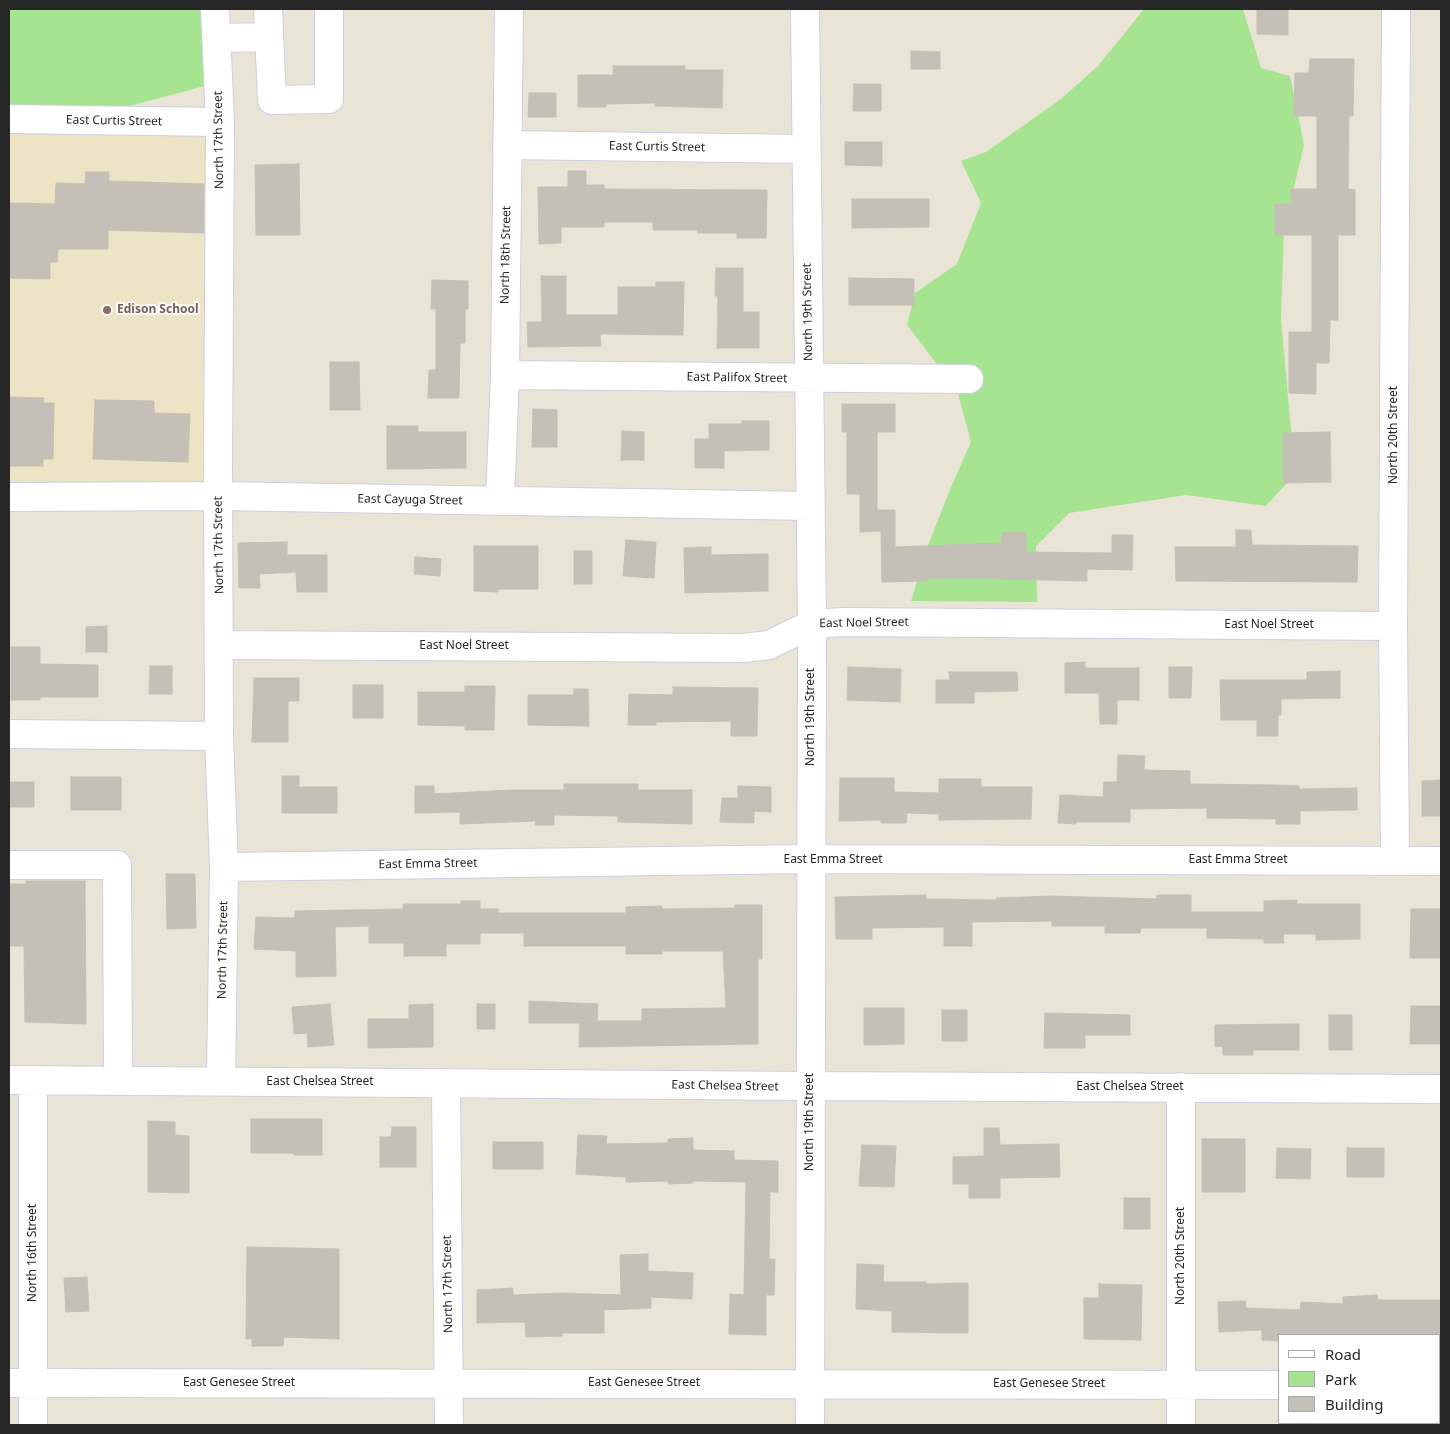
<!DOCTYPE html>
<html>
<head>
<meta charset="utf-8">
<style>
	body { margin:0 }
	#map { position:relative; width:1450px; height:1434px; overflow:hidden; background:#eae4d7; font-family:"Noto Sans",sans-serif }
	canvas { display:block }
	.frame { position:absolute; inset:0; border:10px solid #272727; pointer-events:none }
	.legend { position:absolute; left:1278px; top:1334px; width:162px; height:90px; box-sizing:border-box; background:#fff; border:1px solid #a9a9a9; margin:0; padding:6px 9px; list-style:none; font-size:15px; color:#272727 }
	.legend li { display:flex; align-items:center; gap:10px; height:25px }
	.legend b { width:25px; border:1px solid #a9a9a9 }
</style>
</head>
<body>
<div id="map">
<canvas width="1450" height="1434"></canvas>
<div class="frame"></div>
<ul class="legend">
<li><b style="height:6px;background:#fff"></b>Road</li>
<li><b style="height:14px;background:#a7e491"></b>Park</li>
<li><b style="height:14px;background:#c5c0b7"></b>Building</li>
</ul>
</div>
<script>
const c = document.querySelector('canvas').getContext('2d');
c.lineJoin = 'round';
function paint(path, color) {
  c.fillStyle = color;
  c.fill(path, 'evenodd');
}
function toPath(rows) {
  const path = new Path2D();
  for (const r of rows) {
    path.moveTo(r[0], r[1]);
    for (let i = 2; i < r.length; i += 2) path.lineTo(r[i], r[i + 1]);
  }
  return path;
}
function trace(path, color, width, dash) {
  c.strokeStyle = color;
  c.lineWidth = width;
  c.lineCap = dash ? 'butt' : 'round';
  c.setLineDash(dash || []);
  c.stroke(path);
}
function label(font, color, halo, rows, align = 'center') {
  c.font = font + ' "Noto Sans",sans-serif';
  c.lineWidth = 4;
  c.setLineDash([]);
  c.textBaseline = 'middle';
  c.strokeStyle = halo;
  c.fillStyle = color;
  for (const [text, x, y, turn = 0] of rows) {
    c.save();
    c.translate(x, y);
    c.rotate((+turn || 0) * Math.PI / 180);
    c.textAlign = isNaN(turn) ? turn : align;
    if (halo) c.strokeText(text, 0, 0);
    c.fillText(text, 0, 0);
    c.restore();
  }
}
paint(toPath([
	[9,133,205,137,205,483,9,485]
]), '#ede3c5');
paint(toPath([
	[9,9,205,9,208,85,126,107,9,107],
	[1144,9,1243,9,1261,68,1290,76,1304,145,1284,230,1281,319,1295,474,1266,506,1186,495,1069,513,1036,546,1037,602,911,601,927,548,951,487,971,442,958,394,955,390,978,390,978,367,939,367,907,325,915,293,957,264,981,203,961,161,986,152,1061,99,1098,66]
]), '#a7e491');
const building = toPath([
	[1257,9,1288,9,1288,35,1257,34,1257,9],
	[911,51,940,52,940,69,911,69,911,51],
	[1310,59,1354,59,1353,116,1349,116,1348,189,1355,190,1355,235,1338,235,1338,320,1330,320,1329,363,1316,363,1316,394,1289,393,1289,332,1312,332,1312,235,1275,235,1275,204,1291,204,1291,189,1317,189,1317,116,1294,116,1295,73,1309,73,1310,59],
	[613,66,685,66,685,70,723,70,722,108,655,106,655,103,606,104,606,107,578,107,578,75,613,75,613,66],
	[854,84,881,84,881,111,853,111,854,84],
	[529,93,556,93,556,117,528,117,529,93],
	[845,142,882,142,882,166,845,165,845,142],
	[299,164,300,235,256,235,255,165,299,164],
	[568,171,586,171,586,185,604,185,604,189,767,190,766,238,737,238,737,233,698,233,698,230,653,230,653,222,604,222,604,227,561,227,561,243,539,244,538,187,568,187,568,171],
	[86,172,109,172,109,181,204,184,204,233,108,230,108,249,58,249,57,262,50,262,50,279,9,278,9,203,55,204,56,183,85,184,86,172],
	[852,199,929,199,929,227,852,228,852,199],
	[716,268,743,268,743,312,759,312,759,348,717,348,718,296,715,296,716,268],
	[541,276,566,276,566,315,618,315,618,287,656,287,656,282,684,282,683,335,600,334,601,346,528,347,527,322,542,322,541,276],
	[849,278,914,279,914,305,849,305,849,278],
	[432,280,468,281,468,309,465,309,465,343,460,343,459,398,428,398,429,370,436,370,436,309,431,309,432,280],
	[330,362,359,362,360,410,330,410,330,362],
	[9,397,44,398,43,403,54,403,53,459,43,459,43,466,9,466,9,397],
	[95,400,154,401,154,413,190,414,188,462,93,459,95,400],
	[842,404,895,404,895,432,877,432,877,510,895,510,895,547,1002,543,1002,532,1026,533,1026,552,1112,553,1112,535,1133,535,1132,570,1087,569,1087,581,1001,579,1001,578,928,578,928,581,882,582,881,531,860,532,860,494,847,494,847,432,842,432,842,404],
	[533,409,557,410,557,447,532,447,533,409],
	[742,421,769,421,769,450,724,451,724,468,695,468,695,439,709,439,709,424,742,424,742,421],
	[387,426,418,426,418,432,466,432,466,468,387,469,387,426],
	[622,431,644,432,644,460,621,460,622,431],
	[1330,432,1331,482,1283,483,1283,433,1330,432],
	[1236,530,1251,530,1252,545,1358,546,1357,582,1176,581,1175,547,1236,547,1236,530],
	[626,540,656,542,654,578,623,576,626,540],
	[287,542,287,555,327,555,327,592,297,592,296,572,259,574,260,588,239,588,238,543,287,542],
	[474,546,538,546,538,589,498,589,498,592,474,591,474,546],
	[711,547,711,555,768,554,768,591,685,593,684,548,711,547],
	[574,551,592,551,592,584,574,584,574,551],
	[415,557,441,559,440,576,414,574,415,557],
	[107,626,107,652,86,652,86,627,107,626],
	[11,647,40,647,40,664,98,665,98,697,40,697,40,700,11,700,11,647],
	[1085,662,1085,668,1139,668,1139,700,1117,700,1117,724,1100,724,1099,693,1065,693,1065,663,1085,662],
	[150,666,172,666,172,694,149,694,150,666],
	[848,667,901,669,900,702,847,700,848,667],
	[1169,667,1192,667,1191,698,1169,698,1169,667],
	[1340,671,1340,698,1281,699,1281,715,1278,715,1278,736,1257,736,1257,720,1221,720,1220,680,1307,680,1307,672,1340,671],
	[949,672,1017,672,1018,691,974,692,974,703,936,703,936,680,950,680,949,672],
	[254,678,299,678,299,701,288,701,288,742,252,742,254,678],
	[353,685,383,685,383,718,353,718,353,685],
	[465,686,495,686,494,730,465,730,465,726,418,725,418,692,465,692,465,686],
	[673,687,758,688,757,736,731,736,731,721,656,722,656,725,628,725,629,694,673,695,673,687],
	[574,689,588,689,589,726,528,725,528,695,574,695,574,689],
	[1118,755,1145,756,1144,770,1190,771,1190,784,1275,785,1299,786,1299,789,1357,788,1357,810,1300,811,1300,824,1276,824,1276,819,1207,818,1207,808,1130,809,1130,822,1076,822,1076,824,1058,823,1060,795,1103,797,1104,782,1117,782,1118,755],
	[282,776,299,776,299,787,337,787,337,813,282,813,282,776],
	[71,777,121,777,121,810,71,810,71,777],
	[840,778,894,778,894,792,939,793,939,779,981,779,981,787,1032,787,1031,819,939,820,939,814,907,813,906,823,881,823,881,820,839,821,840,778],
	[1441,780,1441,816,1422,816,1422,781,1441,780],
	[9,782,34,782,34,807,9,807,9,782],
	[564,784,638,784,638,790,692,790,692,824,618,822,618,816,554,815,554,825,535,825,536,821,460,824,460,812,415,813,415,786,434,786,434,794,513,790,564,790,564,784],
	[738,786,771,787,771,812,754,811,754,823,720,822,722,798,738,798,738,786],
	[166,874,195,874,196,928,167,929,166,874],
	[26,881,85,881,86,1024,25,1022,24,946,9,946,9,884,26,884,26,881],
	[926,895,926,899,996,900,996,898,1052,896,1157,899,1157,895,1191,895,1191,912,1264,912,1264,901,1297,900,1297,904,1360,904,1360,939,1316,940,1316,934,1283,934,1284,943,1264,943,1264,939,1207,938,1207,928,1141,928,1140,933,1105,933,1105,926,1052,926,1052,921,972,922,972,946,944,946,944,927,872,928,872,939,836,939,835,897,926,895],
	[461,901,480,901,480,909,498,909,498,913,626,913,626,907,662,906,662,909,735,908,735,905,762,905,762,959,758,959,758,1044,579,1047,580,1023,529,1023,529,1001,598,1004,597,1021,642,1021,642,1009,726,1008,723,951,662,951,662,954,626,954,626,946,524,946,524,933,480,933,480,944,446,944,446,956,404,956,404,943,369,943,369,926,335,927,336,976,296,977,296,951,254,949,256,917,295,918,295,911,403,909,403,904,461,904,461,901],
	[1411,909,1441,909,1441,958,1410,958,1411,909],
	[330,1004,334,1045,308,1047,307,1033,294,1034,292,1007,330,1004],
	[433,1004,433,1047,368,1048,368,1019,409,1019,409,1005,433,1004],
	[477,1004,495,1004,495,1029,477,1029,477,1004],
	[1411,1006,1441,1006,1441,1044,1410,1044,1411,1006],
	[864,1008,904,1008,904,1044,864,1045,864,1008],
	[942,1010,967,1010,967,1041,942,1041,942,1010],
	[1045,1013,1130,1015,1130,1035,1085,1035,1085,1048,1044,1048,1045,1013],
	[1329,1015,1352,1015,1352,1050,1329,1050,1329,1015],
	[1290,1024,1299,1024,1299,1050,1253,1050,1253,1055,1223,1055,1223,1046,1215,1047,1215,1025,1290,1024],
	[251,1119,322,1119,322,1155,294,1155,294,1153,251,1153,251,1119],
	[148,1121,175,1122,175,1135,189,1136,189,1193,148,1192,148,1121],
	[392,1127,416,1127,416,1167,380,1167,380,1137,391,1137,392,1127],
	[984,1128,999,1128,1000,1145,1059,1144,1060,1177,1000,1178,1000,1198,969,1198,969,1184,953,1184,953,1157,984,1156,984,1128],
	[578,1135,607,1136,606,1144,668,1143,668,1139,693,1138,693,1150,734,1151,734,1160,778,1161,778,1192,770,1192,769,1259,775,1259,774,1295,766,1295,766,1335,729,1334,730,1294,744,1295,746,1182,693,1181,693,1183,668,1184,668,1181,626,1182,626,1177,576,1174,578,1135],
	[1202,1139,1245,1139,1245,1192,1202,1192,1202,1139],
	[493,1142,543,1142,543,1169,493,1169,493,1142],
	[862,1145,896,1146,894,1187,859,1186,862,1145],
	[1277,1148,1311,1149,1310,1179,1276,1178,1277,1148],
	[1347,1148,1384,1148,1384,1177,1347,1177,1347,1148],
	[1124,1198,1150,1198,1150,1229,1124,1229,1124,1198],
	[247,1247,339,1249,339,1339,284,1337,283,1346,252,1346,252,1339,246,1339,247,1247],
	[648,1254,648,1271,693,1273,692,1299,651,1297,651,1308,604,1310,604,1333,562,1333,562,1336,526,1337,525,1322,477,1323,477,1290,513,1288,513,1295,561,1293,621,1295,620,1255,648,1254],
	[857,1264,884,1265,883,1282,926,1282,926,1284,968,1283,968,1333,892,1332,892,1311,856,1309,857,1264],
	[87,1277,89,1311,66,1312,64,1278,87,1277],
	[1099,1284,1142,1285,1141,1340,1084,1339,1084,1298,1099,1298,1099,1284],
	[1377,1295,1378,1300,1441,1300,1441,1335,1279,1335,1279,1341,1262,1340,1262,1330,1219,1332,1218,1302,1245,1301,1246,1308,1300,1310,1301,1302,1343,1304,1343,1297,1377,1295]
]);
paint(building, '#c5c0b7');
trace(building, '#c5c0b1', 1);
const minor = toPath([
	[215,9,220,122,218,466,219,736,224,867,221,1081],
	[268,9,272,100,329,99,329,9],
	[805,9,812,624,810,1425],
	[217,38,269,37],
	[9,119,220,122],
	[507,145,806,149],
	[505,375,969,379],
	[9,497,218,496,810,506],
	[500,501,505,375,509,9],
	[220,645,743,648,769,645,812,624,843,622,1393,626],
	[9,734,219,736],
	[1395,861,1393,626,1396,9],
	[9,865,117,865,118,1081],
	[224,867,811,859,1441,861],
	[9,1080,810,1086,1441,1089],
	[33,1080,33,1425],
	[446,1083,449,1425],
	[9,1383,1279,1385],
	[1439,1386,1441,1386],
	[1181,1425,1181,1087]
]);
trace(minor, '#cdcfe1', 30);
trace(minor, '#fff', 28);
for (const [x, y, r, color] of [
	[107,310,5,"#8d6e63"]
]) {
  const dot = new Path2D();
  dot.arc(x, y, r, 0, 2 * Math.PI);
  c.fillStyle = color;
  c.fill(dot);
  trace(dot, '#fff', 2);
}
label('12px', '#272727', '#fff', [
	["East Curtis Street",114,121,1],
	["North 17th Street",219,140,-91],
	["East Curtis Street",657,147,1],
	["North 18th Street",506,255,-89],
	["North 19th Street",808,312,-91],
	["East Palifox Street",737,378,1],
	["North 20th Street",1394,435,-90],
	["East Cayuga Street",410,500,1],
	["North 17th Street",219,545,-91],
	["East Noel Street",864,623,-1],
	["East Noel Street",1269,625],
	["East Noel Street",464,646],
	["North 19th Street",811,717,-90],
	["East Emma Street",833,860],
	["East Emma Street",1238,860],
	["East Emma Street",428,864,-1],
	["North 17th Street",223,950,-89],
	["East Chelsea Street",320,1082],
	["East Chelsea Street",725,1086,1],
	["East Chelsea Street",1130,1087],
	["North 19th Street",810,1122,-90],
	["North 16th Street",33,1253,-90],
	["North 20th Street",1181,1256,-90],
	["North 17th Street",448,1284,-91],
	["East Genesee Street",239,1383],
	["East Genesee Street",644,1383],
	["East Genesee Street",1049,1384]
]);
label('bold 12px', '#785e54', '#fff', [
	["Edison School",117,310]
], 'left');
</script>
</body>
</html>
